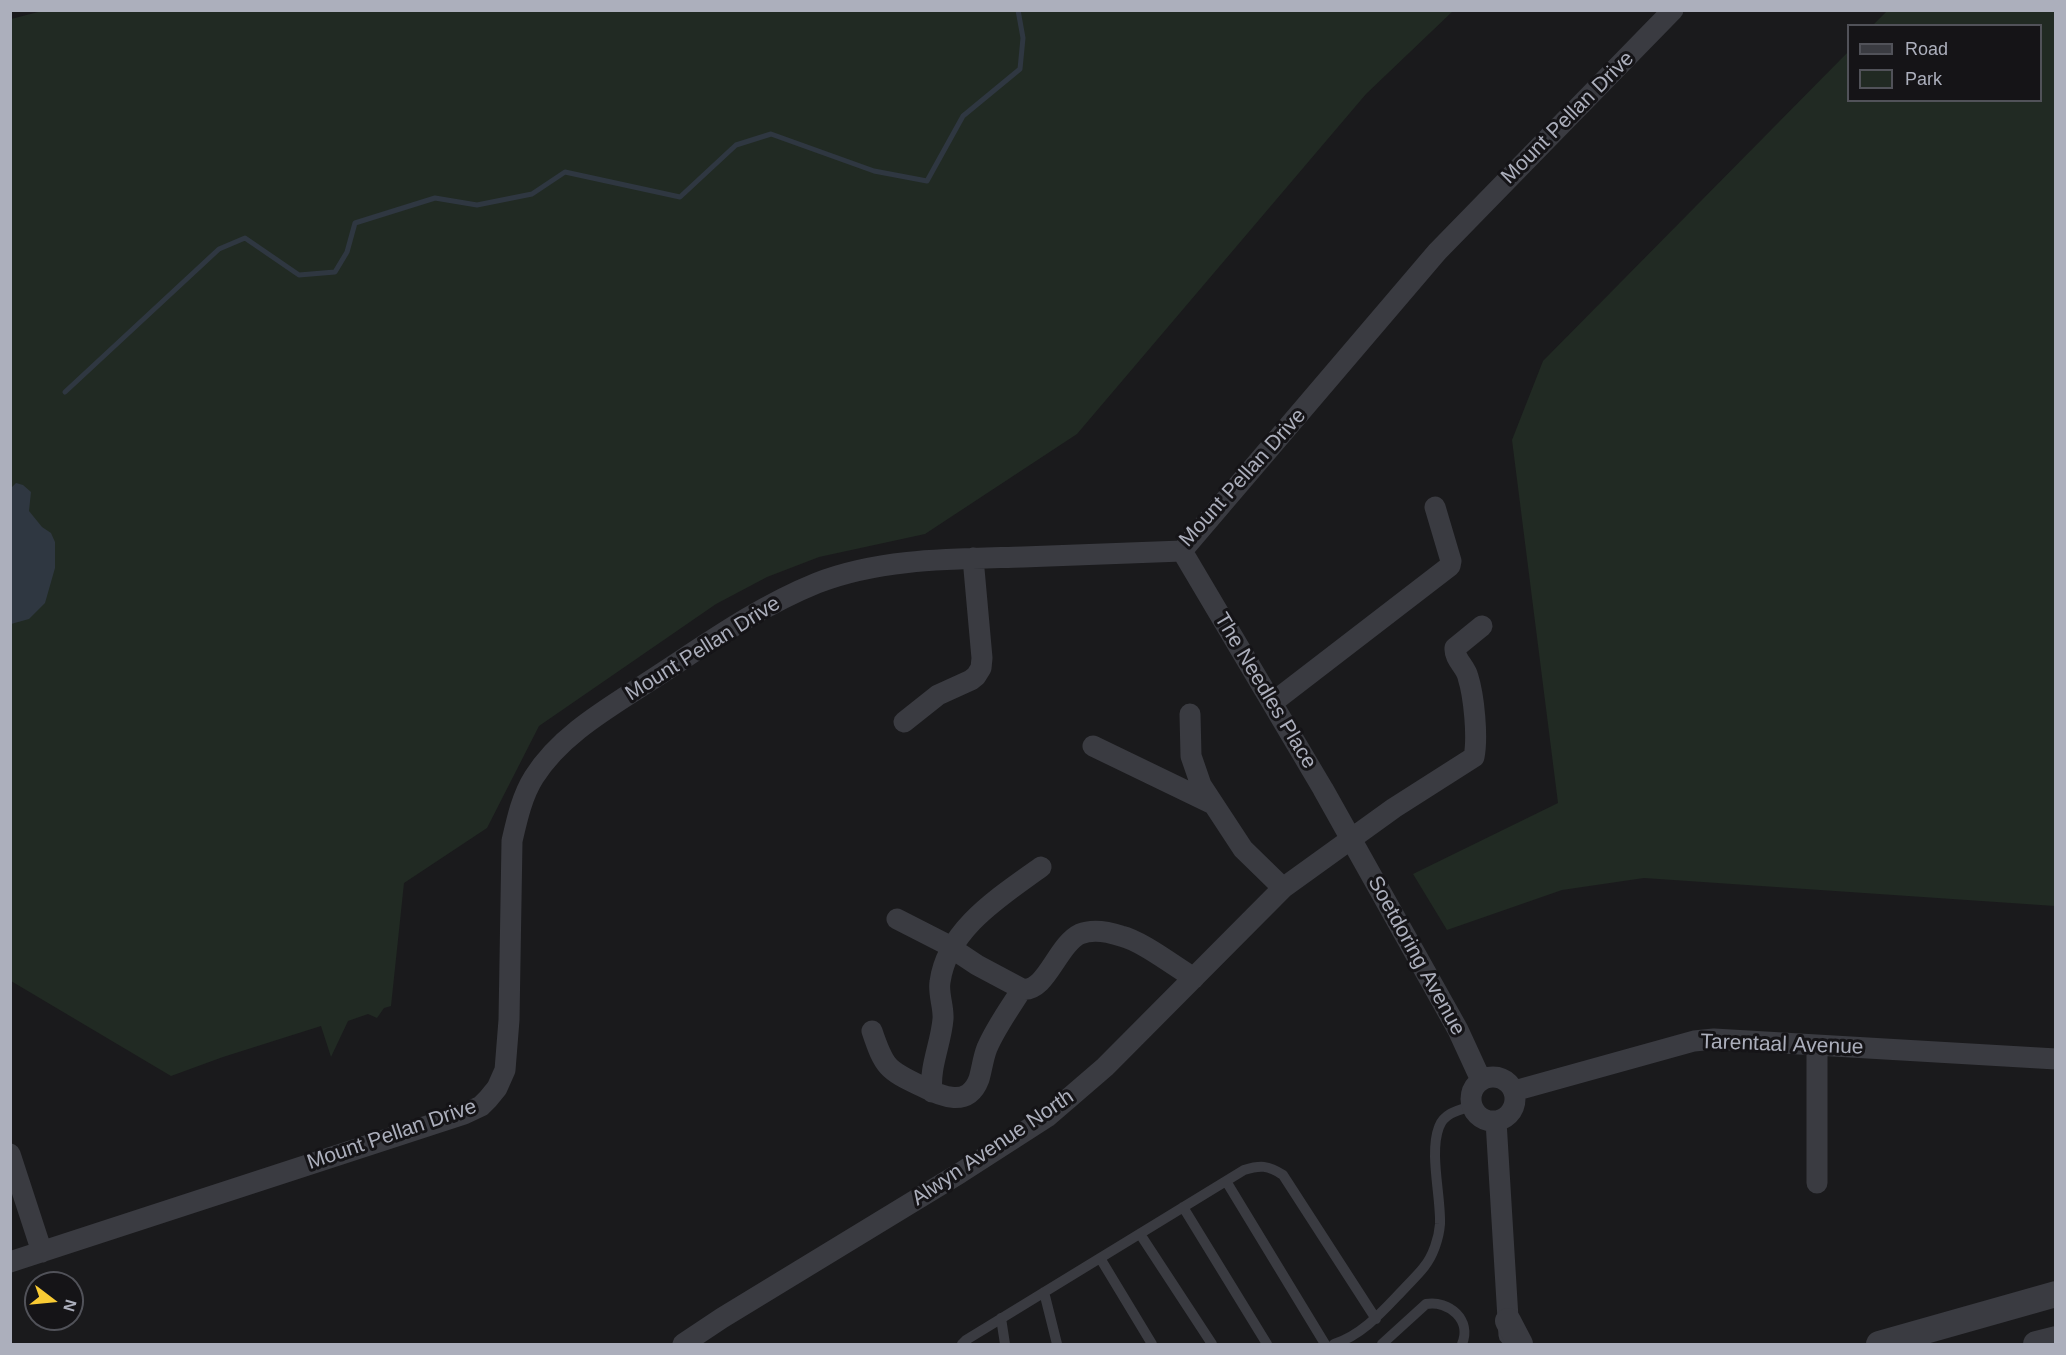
<!DOCTYPE html>
<style>
body{margin:0}
#map{position:relative;width:2066px;height:1355px;overflow:hidden;background:#1a1a1c;font-family:Arial,sans-serif}
canvas{display:block}
.frame{position:absolute;inset:0;border:12px solid #acafbc;pointer-events:none}
.legend{position:absolute;left:1847px;top:24px;width:195px;height:78px;box-sizing:border-box;background:#151417;border:2px solid #515259;margin:0;padding:8px 10px;list-style:none;font-size:18px;color:#acafbc}
.legend li{display:flex;align-items:center;gap:12px;height:30px}
.legend b{width:30px;border:2px solid #515259}
.north{position:absolute;left:24px;top:1271px;width:60px;height:60px;box-sizing:border-box;background:#151417;border:2px solid #515259;border-radius:50%;rotate:106deg;font-size:16px;font-weight:700;line-height:24px;text-align:center;color:#acafbc}
.north::after{content:'';display:block;margin:auto;width:21px;height:27px;background:#f9cb34;clip-path:polygon(50% 0,100% 100%,50% 72%,0 100%)}
</style>
<div id="map">
<canvas width="2066" height="1355"></canvas>
<div class="frame"></div>
<ul class="legend">
<li><b style="height:8px;background:#3a3b41"></b>Road</li>
<li><b style="height:16px;background:#212a23"></b>Park</li>
</ul>
<div class="north">N</div>
</div>
<script>
const g = document.querySelector('canvas').getContext('2d');
g.lineJoin = 'round';
function fillPath(path, color) { g.fillStyle = color; g.fill(path, 'evenodd'); }
function trace(path, color, width, dash) { g.strokeStyle = color; g.lineWidth = width; g.lineCap = dash ? 'butt' : 'round'; g.setLineDash(dash || []); g.stroke(path); }
function label(font, color, halo, rows, align = 'center') {
  g.font = font + ' Arial,sans-serif'; g.lineWidth = 6; g.setLineDash([]); g.textBaseline = 'middle'; g.strokeStyle = halo; g.fillStyle = color; for (const [text, x, y, turn = 0] of rows) {
    g.save(); g.translate(x, y); g.rotate((+turn || 0) * Math.PI / 180); g.textAlign = isNaN(turn) ? turn : align; if (halo) g.strokeText(text, 0, 0); g.fillText(text, 0, 0); g.restore();
  }
}
fillPath(new Path2D(`
 M 46,10 L 1453,11 L 1366,94 L 1077,434 L 925,534 L 819,557 L 767,577 L 716,604 L 539,726 L 487,828 L 404,883 L 391,1006 L 384,1008 L 377,1018 L 368,1014 L 348,1021 L 331,1057 L 321,1026 L 223,1057 L 171,1076 L 11,981 L 11,19 Z
 M 1887,11 L 2055,11 L 2055,906 L 1644,878 L 1562,890 L 1447,930 L 1413,874 L 1558,803 L 1512,440 L 1543,361 L 1848,52 L 1848,100 L 2040,100 L 2040,26 L 1873,25 Z`), '#212a23');
fillPath(new Path2D(`
 M 16,483 L 23,485 L 31,492 L 29,511 L 42,527 L 51,533 L 55,542 L 55,568 L 45,603 L 29,619 L 11,624 L 10,489 Z`), '#2f3741');
trace(new Path2D(`
 M 65,392 L 219,249 L 245,238 L 299,275 L 335,272 L 347,252 L 355,223 L 435,198 L 477,205 L 532,194 L 565,172 L 680,197 L 736,145 L 771,134 L 874,171 L 927,181 L 963,116 L 1020,69 L 1023,38 L 1018,10`), '#2f3741', 5);
trace(new Path2D(`
 M 1226,1181 L 1325,1344
 M 1183,1207 L 1267,1344
 M 1140,1234 L 1212,1344
 M 1100,1258 L 1152,1344
 M 1044,1292 L 1057,1344
 M 1001,1318 L 1005,1344
 M 962,1344 L 966,1340 L 1244,1170 C 1260,1165 1268,1165 1283,1175 L 1376,1319
 M 1334,1344 C 1362,1335 1382,1312 1402,1291 C 1409,1283 1418,1275 1424,1267 C 1433,1256 1439,1238 1440,1224 C 1441,1196 1429,1153 1439,1127 C 1444,1113 1459,1110 1472,1106
 M 1382,1344 L 1426,1304 C 1449,1300 1472,1320 1462,1344`), '#3a3b41', 10);
trace(new Path2D(`
 M 1182,551 L 1323,789 L 1458,1030 L 1481,1080
 M 1272,703 L 1450,566 L 1451,561 L 1435,507
 M 1190,714 L 1191,756 L 1201,785 L 1243,849 L 1283,888
 M 904,722 L 938,695 L 971,680 L 976,676 L 981,668 L 982,658 L 973,558
 M 1093,746 L 1213,804
 M 897,919 L 944,943 L 977,965 L 1022,989 C 1046,993 1057,945 1080,934 C 1092,929 1109,932 1121,936 C 1142,941 1174,966 1194,978
 M 872,1031 C 884,1067 887,1070 921,1086 C 942,1097 968,1108 979,1079 C 982,1069 983,1058 987,1048 C 996,1027 1010,1008 1022,989
 M 1817,1045 L 1817,1183
 M1471 1099a22 22 0 1 1 44 0a22 22 0 1 1-44 0Z
 M 1514,1091 L 1694,1041 L 1714,1039 L 2056,1059
 M 932,1092 C 929,1067 941,1044 943,1019 C 944,1007 938,994 940,982 C 947,929 1001,896 1041,867
 M 1496,1121 L 1509,1335
 M 10,1154 L 42,1252
 M 10,1262 L 464,1114 L 481,1106 L 488,1099 L 497,1088 L 505,1070 L 509,1020 L 512,841 C 517,819 522,796 534,777 C 560,736 605,710 645,684 C 701,648 755,608 817,583 C 881,558 955,559 1023,557 C 1076,555 1129,553 1182,551 L 1437,252 L 1673,10
 M 683,1344 L 722,1318 L 960,1173 L 1047,1117 L 1105,1067 L 1283,888 L 1394,808 L 1474,757 C 1478,737 1474,696 1468,677 C 1466,667 1454,659 1455,648 L 1482,626`), '#3a3b41', 21);
trace(new Path2D(`
 M 1508,1321 L 1520,1344
 M 1879,1344 L 2056,1294
 M 2036,1344 L 2056,1339`), '#3a3b41', 26);
label('21px', '#acafbc', '#151417', [
 ["Mount Pellan Drive",1568,118,-45],
 ["Mount Pellan Drive",1243,478,-48],
 ["Mount Pellan Drive",703,649,-32],
 ["The Needles Place",1265,691,59],
 ["Soetdoring Avenue",1416,956,61],
 ["Tarentaal Avenue",1782,1045,2],
 ["Mount Pellan Drive",392,1135,-19],
 ["Alwyn Avenue North",993,1148,-34]
]);
</script>
